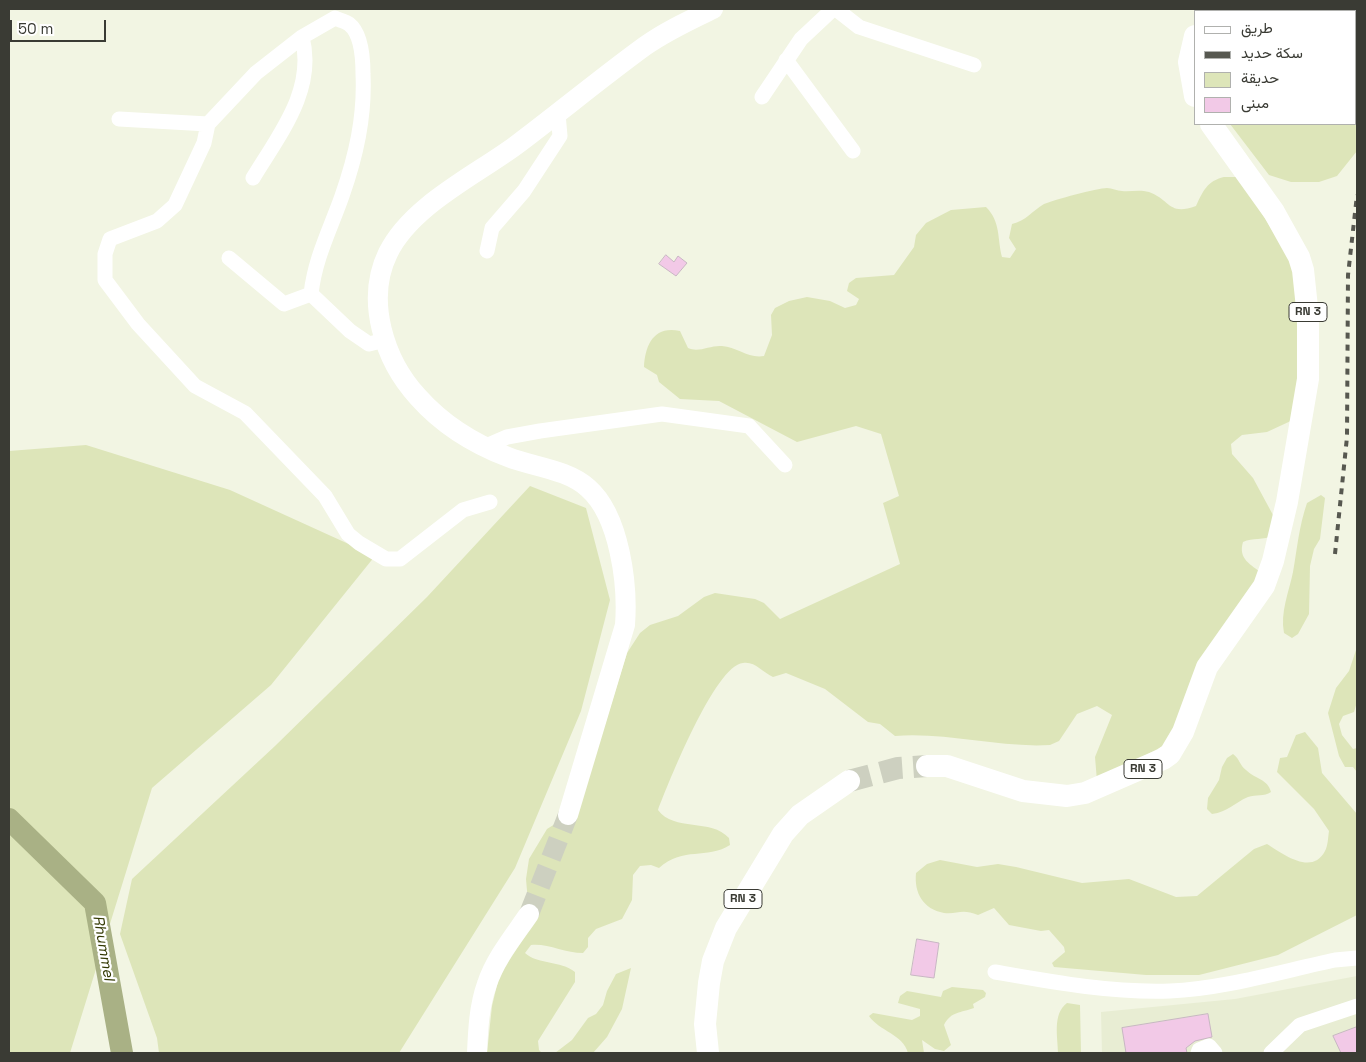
<!DOCTYPE html>
<meta charset="utf-8">
<style>
body{margin:0}
#map{position:relative;width:1366px;height:1062px;overflow:hidden;background:#f2f5e3;font-family:"Space Grotesk",Vazirmatn,sans-serif}
canvas{display:block}
.frame{position:absolute;inset:0;border:10px solid #3a3b34;pointer-events:none}
.legend{position:absolute;left:1194px;top:10px;width:162px;height:115px;box-sizing:border-box;background:#fff;border:1px solid #b0b1ae;margin:0;padding:6px 9px;list-style:none;font-size:15px;color:#3a3b34}
.legend li{display:flex;align-items:center;gap:10px;height:25px}
.legend b{width:25px;border:1px solid #b0b1ae}
.scale{position:absolute;left:10px;top:20px;width:96px;height:22px;box-sizing:border-box;border:2px solid #3a3b34;border-top:0;padding-left:6px;font-size:15px;line-height:18px;white-space:nowrap;color:#3a3b34;-webkit-text-stroke:4px #fff;paint-order:stroke}
</style>
<div id="map">
<canvas width="1366" height="1062"></canvas>
<div class="frame"></div>
<ul class="legend">
<li><b style="height:6px;background:#fff"></b>طريق</li>
<li><b style="height:6px;background:#575850"></b>سكة حديد</li>
<li><b style="height:14px;background:#dde5b9"></b>حديقة</li>
<li><b style="height:14px;background:#f2c9e7"></b>مبنى</li>
</ul>
<div class="scale">50 m</div>
</div>
<script>
const g = document.querySelector('canvas').getContext('2d');
g.lineJoin = 'round';
function fillPath(path, color) { g.fillStyle = color; g.fill(path, 'evenodd'); }
function trace(path, color, width, dash) { g.strokeStyle = color; g.lineWidth = width; g.lineCap = dash ? 'butt' : 'round'; g.setLineDash(dash || []); g.stroke(path); }
function label(font, color, halo, rows, align = 'center') {
  g.font = font + ' "Space Grotesk",sans-serif'; g.lineWidth = 4.5; g.setLineDash([]); g.textBaseline = 'middle'; g.strokeStyle = halo; g.fillStyle = color; for (const [text, x, y, turn = 0] of rows) {
    g.save(); g.translate(x, y); g.rotate((+turn || 0) * Math.PI / 180); g.textAlign = isNaN(turn) ? turn : align; if (halo) g.strokeText(text, 0, 0); g.fillText(text, 0, 0); g.restore();
  }
}
fillPath(new Path2D(`
 M 1357,976 L 1357,1053 L 1102,1053 L 1101,1012 L 1235,999 Z`), '#e8edd3');
fillPath(new Path2D(`
 M 1228,9 L 1357,9 L 1357,151 L 1337,176 L 1319,182 L 1291,182 L 1269,175 L 1230,124 L 1355,124 L 1355,11 L 1227,11 Z
 M 1224,177 L 1237,177 L 1258,207 L 1293,264 L 1302,322 L 1295,419 L 1267,432 L 1242,435 L 1231,444 L 1232,454 L 1253,478 L 1273,515 L 1274,535 C 1263,541 1253,537 1243,542 C 1238,559 1250,564 1263,574 L 1167,744 L 1097,781 L 1095,757 L 1112,715 L 1097,706 L 1077,714 L 1059,741 L 1050,745 C 998,748 947,732 895,736 L 880,724 L 868,722 L 825,689 L 786,673 L 773,677 C 762,672 755,661 743,663 C 715,665 668,784 658,810 C 674,832 711,818 729,838 L 730,845 C 706,860 684,846 659,868 L 651,865 L 640,866 L 633,875 L 632,900 L 622,919 L 596,929 L 588,938 L 588,947 L 583,953 C 565,953 547,943 531,945 L 525,953 C 538,965 560,960 575,972 L 575,982 L 538,1041 L 539,1050 L 542,1053 L 487,1053 L 492,1006 L 498,981 L 529,914 L 526,879 L 529,859 L 547,829 L 574,812 L 580,805 L 627,653 L 640,633 L 650,625 L 678,616 L 704,597 L 715,593 L 755,599 L 764,603 L 780,619 L 900,564 L 883,503 L 899,496 L 881,434 L 856,426 L 797,442 L 719,401 L 680,399 L 659,382 L 657,375 L 644,367 C 645,345 654,325 680,331 L 688,348 C 699,353 710,345 722,346 C 737,347 749,359 764,356 L 772,335 L 771,315 L 775,308 L 789,301 L 807,297 L 830,301 L 845,308 L 856,305 L 859,299 L 847,291 L 849,283 L 856,278 L 894,275 L 914,247 L 916,235 L 926,223 L 951,210 L 986,207 C 1001,222 997,238 1002,257 L 1010,258 L 1016,249 L 1009,238 L 1012,224 C 1026,221 1032,211 1044,204 C 1054,200 1097,188 1107,188 C 1112,188 1117,191 1122,191 C 1131,192 1139,189 1149,192 C 1171,200 1168,216 1196,206 C 1203,191 1207,181 1224,177 Z
 M 86,445 L 230,490 L 375,556 L 271,685 L 152,788 L 70,1053 L 9,1053 L 9,451 Z
 M 530,486 L 586,508 L 610,600 L 581,711 L 515,868 L 399,1053 L 159,1053 L 157,1038 L 120,934 L 132,879 L 275,746 L 427,597 Z
 M 1321,495 L 1325,498 L 1320,539 L 1314,549 L 1310,566 L 1309,614 L 1298,634 L 1292,638 L 1284,633 C 1280,612 1289,592 1293,572 C 1297,549 1299,526 1307,503 Z
 M 1357,647 L 1357,702 L 1354,712 L 1343,716 L 1339,724 L 1342,735 L 1353,749 L 1357,748 L 1357,772 L 1353,767 L 1345,767 L 1339,756 L 1328,713 L 1336,688 L 1349,671 Z
 M 1305,732 L 1318,748 L 1322,773 L 1357,814 L 1357,915 L 1278,955 L 1199,975 L 1146,975 L 1054,967 L 1052,963 L 1065,952 L 1064,947 L 1049,930 L 1041,931 L 1009,925 L 994,908 L 978,915 C 961,908 957,915 944,913 C 923,909 914,893 916,873 L 927,864 L 940,860 L 977,867 L 998,864 L 1016,867 L 1082,883 L 1129,879 L 1176,897 L 1197,896 L 1254,849 L 1267,844 C 1283,854 1312,876 1325,851 C 1328,846 1328,837 1329,831 L 1314,809 L 1277,772 L 1280,758 L 1287,757 L 1296,735 Z
 M 1233,754 C 1240,759 1240,766 1246,770 C 1255,779 1268,779 1271,792 C 1264,797 1256,794 1248,797 C 1234,803 1228,812 1212,814 L 1207,809 L 1208,798 L 1219,780 L 1222,767 L 1227,758 Z
 M 631,968 L 622,1009 L 607,1037 L 593,1053 L 555,1053 L 572,1040 L 588,1018 L 596,1014 L 603,1005 L 607,991 L 616,974 Z
 M 952,987 L 983,990 L 986,993 L 985,997 L 973,1004 L 974,1008 C 961,1013 951,1011 944,1025 L 951,1045 L 944,1051 L 935,1049 L 922,1040 L 924,1053 L 908,1053 C 903,1034 879,1031 869,1016 L 873,1013 L 912,1020 L 920,1016 L 920,1009 L 898,1003 L 900,996 L 907,991 L 941,997 L 943,991 Z
 M 1067,1003 L 1080,1005 L 1081,1053 L 1058,1053 C 1058,1038 1052,1014 1067,1003 Z`), '#dde5b9');
trace(new Path2D(`
 M 9,819 L 95,903 L 122,1053`), '#a9b185', 22);
const building = new Path2D(`
 M 666,255 L 674,262 L 678,256 L 687,263 L 676,276 L 659,264 Z
 M 917,939 L 939,943 L 934,978 L 911,975 Z
 M 1208,1014 L 1212,1037 L 1195,1041 L 1186,1048 L 1187,1053 L 1126,1053 L 1122,1028 Z
 M 1357,1027 L 1357,1053 L 1341,1053 L 1333,1036 Z`);
fillPath(building, '#f2c9e7');
trace(building, '#c8b7c3', 1);
trace(new Path2D(`
 M 529,914 L 568,815`), '#cdd0c0', 20, [20, 10]);
trace(new Path2D(`
 M 849,781 L 898,768 L 927,766`), '#cdd0c0', 22, [22, 11]);
trace(new Path2D(`
 M 836,9 L 859,27 L 974,65
 M 786,60 L 853,151
 M 762,97 L 801,39 L 833,9
 M 119,119 L 208,124
 M 253,178 C 279,135 316,90 302,37
 M 487,251 L 492,228 L 524,191 L 560,136 L 558,114
 M 229,258 L 284,304 L 311,294 L 350,331 L 369,344 L 385,340
 M 311,294 C 315,258 330,230 342,196 C 356,156 365,117 363,74 C 363,59 362,34 349,24 C 345,21 339,20 335,18 L 302,37 L 256,73 L 208,124 L 204,143 L 175,205 L 157,221 L 110,239 L 105,254 L 105,280 L 138,324 L 195,386 L 245,413 L 325,496 L 348,534 L 359,543 L 386,559 L 400,559 L 463,510 L 490,502
 M 484,447 L 507,437 L 540,431 L 662,414 L 749,426 L 785,465
 M 995,972 C 1052,982 1111,993 1170,991 C 1223,989 1283,971 1335,960 L 1357,958
 M 1198,1053 L 1199,1050 L 1209,1046 L 1215,1053
 M 1271,1053 L 1300,1025 L 1357,1006`), '#fff', 15);
trace(new Path2D(`
 M 568,815 L 625,625 C 628,585 620,516 588,488 C 567,469 533,467 508,457 C 474,444 442,424 418,397 C 384,360 365,300 388,253 C 411,206 474,176 515,146 C 559,113 601,78 645,46 C 666,31 690,20 713,9
 M 477,1053 C 478,1030 479,1006 487,984 C 495,959 514,936 529,914`), '#fff', 20);
trace(new Path2D(`
 M 1205,11 L 1206,9
 M 1195,36 L 1189,62 L 1195,96
 M 927,766 L 947,766 L 1023,791 L 1067,796 L 1085,793 L 1163,759 L 1170,754 L 1183,732 L 1207,667 L 1264,586 L 1273,561 L 1287,502 L 1308,379 L 1308,317 L 1303,270 L 1299,257 L 1274,212 L 1211,124
 M 708,1053 L 705,1024 L 709,983 L 713,961 L 726,928 L 783,834 L 800,815 L 849,781`), '#fff', 22);
trace(new Path2D(`
 M 1335,554 L 1347,437 L 1348,275 L 1357,195`), '#575850', 4, [6, 6]);
for (const [x, y, w] of [
 [1308,312,38],
 [1143,769,38],
 [743,899,38]
]) { const box = new Path2D(); box.roundRect(x - w / 2, y - 9.5, w, 19, 4); g.fillStyle = '#fff'; g.fill(box); trace(box, '#3a3b34', 1); }
label('bold 12px', '#3a3b34', null, [
 ["RN 3",1308,312],
 ["RN 3",1143,769],
 ["RN 3",743,899]
]);
label('italic 15px', '#323801', '#fff', [
 ["Rhummel",103,948,80]
]);
</script>
